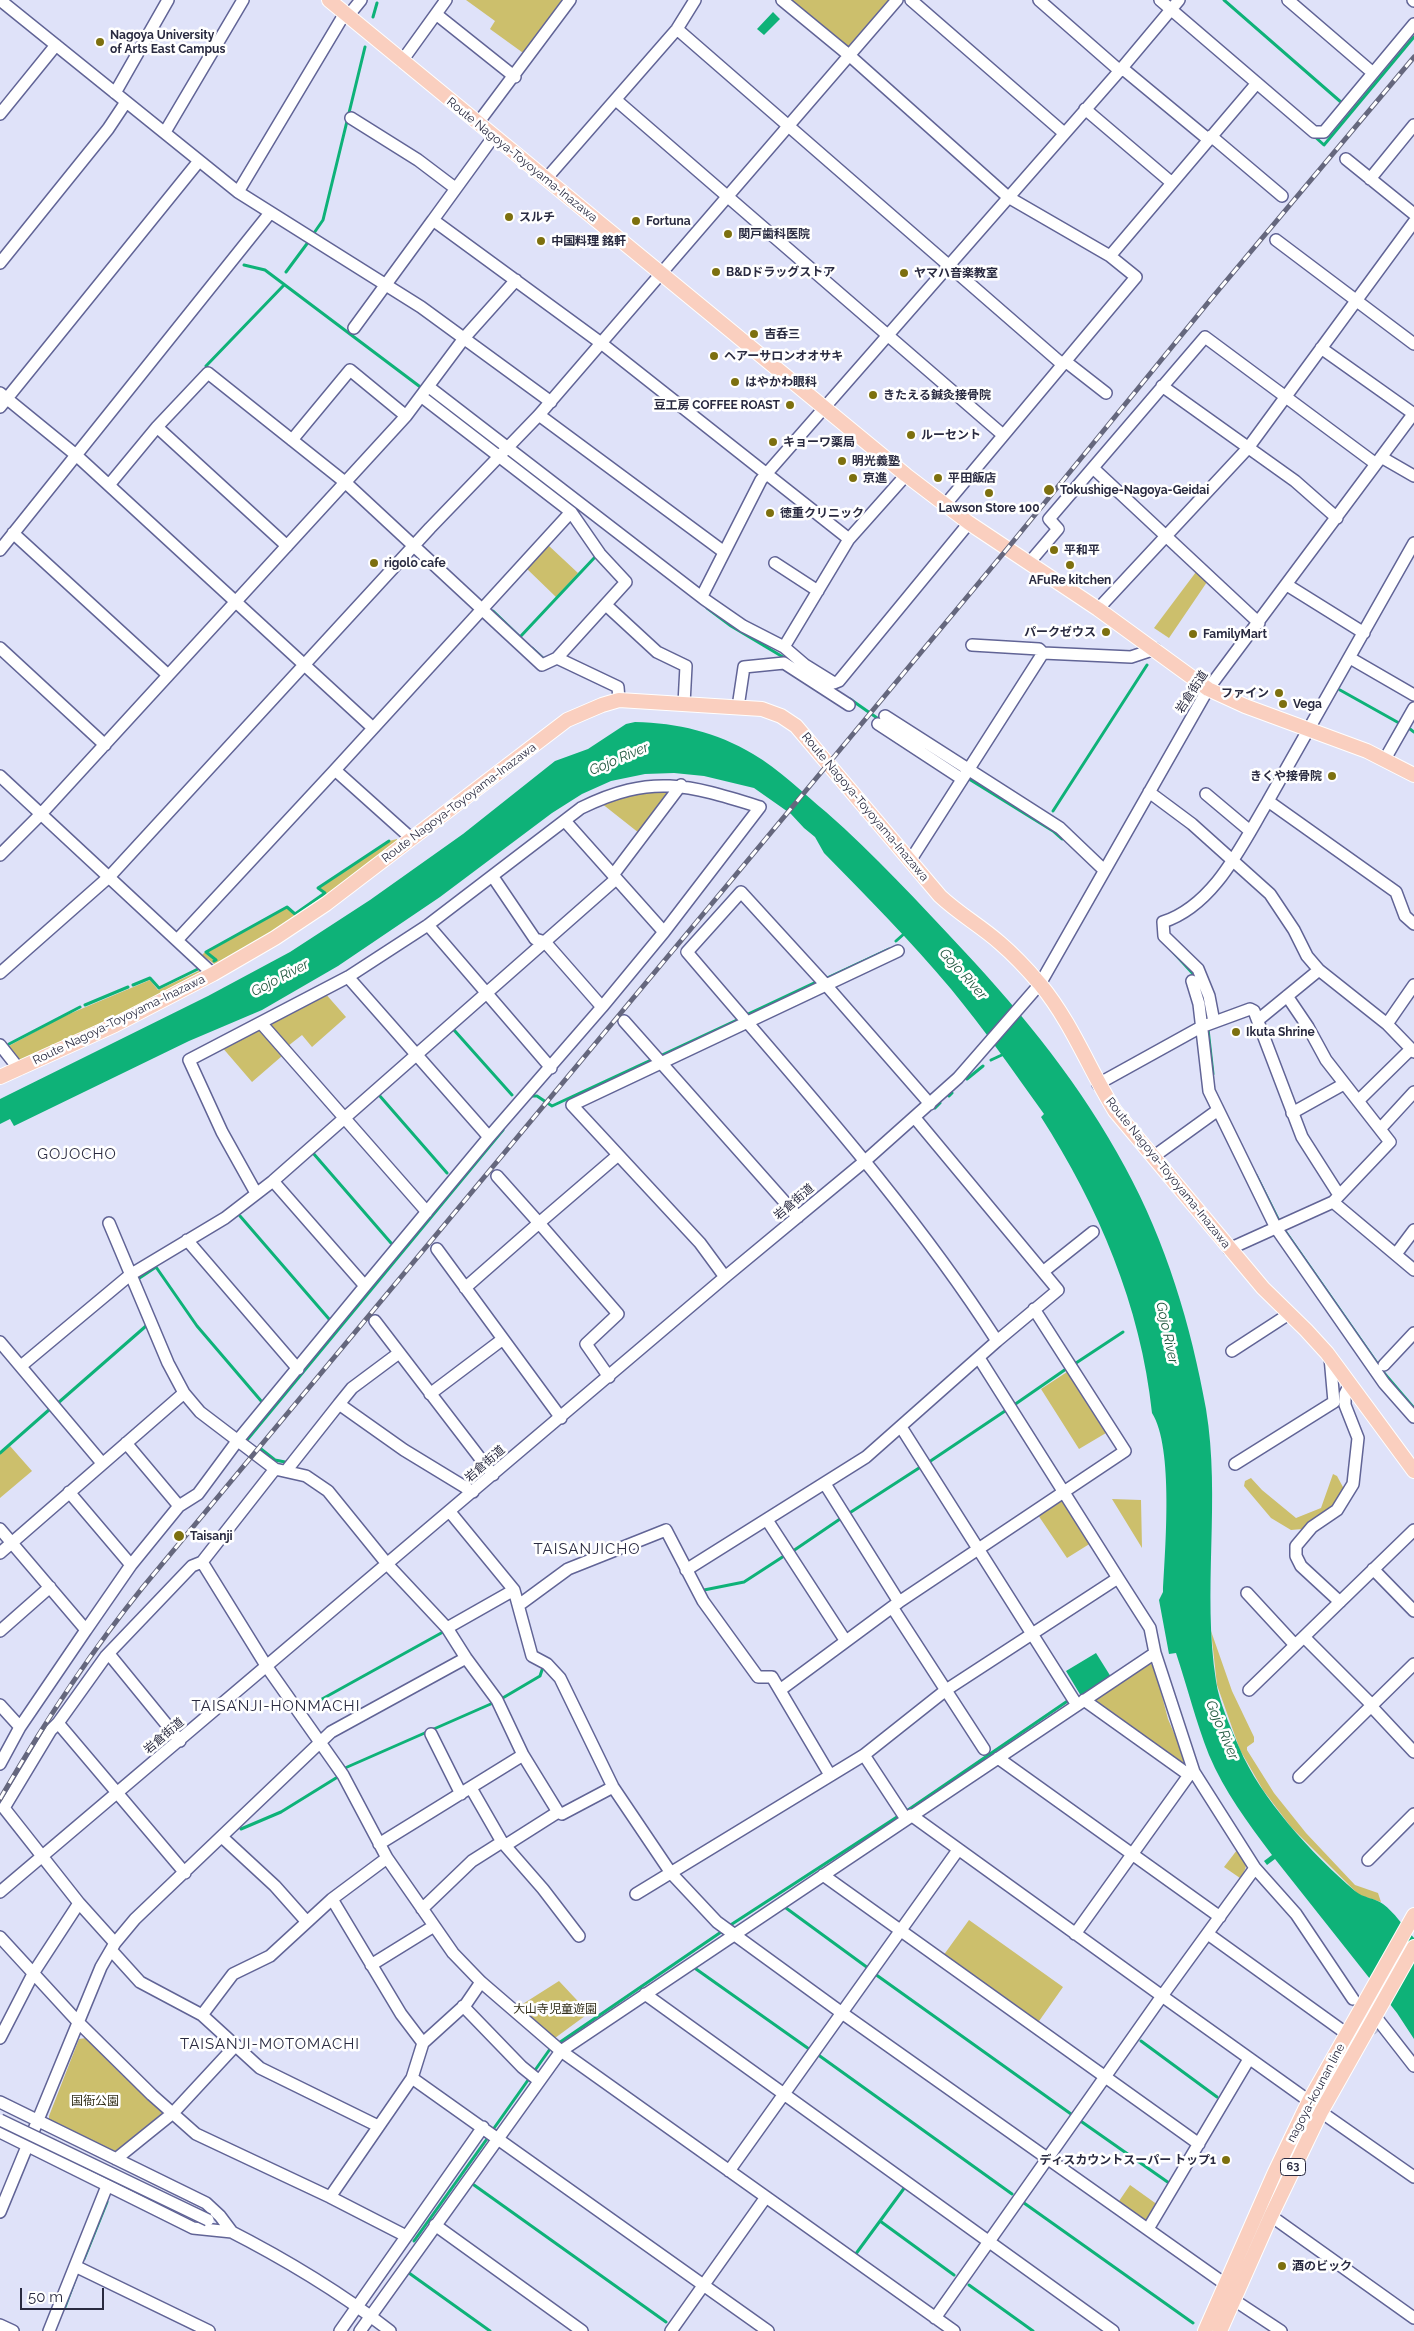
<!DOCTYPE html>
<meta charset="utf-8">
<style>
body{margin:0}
#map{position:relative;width:1414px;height:2331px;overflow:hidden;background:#dfe2f9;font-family:Raleway,sans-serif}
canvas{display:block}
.scale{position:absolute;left:20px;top:2288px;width:84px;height:22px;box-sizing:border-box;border:2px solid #292a40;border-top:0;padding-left:6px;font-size:15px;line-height:18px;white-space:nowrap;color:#292a40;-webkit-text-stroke:4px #fff;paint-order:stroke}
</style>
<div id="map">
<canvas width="1414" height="2331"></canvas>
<div class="scale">50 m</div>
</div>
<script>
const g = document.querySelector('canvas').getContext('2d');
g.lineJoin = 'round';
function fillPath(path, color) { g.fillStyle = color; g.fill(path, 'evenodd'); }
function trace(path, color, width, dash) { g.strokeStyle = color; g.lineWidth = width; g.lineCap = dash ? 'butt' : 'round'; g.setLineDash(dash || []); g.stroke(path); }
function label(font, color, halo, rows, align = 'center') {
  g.font = font + ' Raleway,"Noto Sans JP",sans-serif'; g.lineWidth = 5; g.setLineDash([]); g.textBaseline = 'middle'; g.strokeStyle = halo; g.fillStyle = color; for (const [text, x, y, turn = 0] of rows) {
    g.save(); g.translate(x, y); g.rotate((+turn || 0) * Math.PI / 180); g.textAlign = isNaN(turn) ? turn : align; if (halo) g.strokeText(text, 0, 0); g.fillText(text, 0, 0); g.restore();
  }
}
fillPath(new Path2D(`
 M 466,0 L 566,0 L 526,55 L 490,29 L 495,21 Z
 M 789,0 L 892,0 L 852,47 L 848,48 Z
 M 548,545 L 578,573 L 556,597 L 526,568 Z
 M 1196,572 L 1207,582 L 1169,638 L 1154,628 Z
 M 673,789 L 639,833 L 601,803 L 615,797 Z
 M 397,839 L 397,844 L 323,901 L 217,966 L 202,955 L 205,952 L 215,961 L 217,960 L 208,952 L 287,908 L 295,915 L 326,894 L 320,888 L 389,841 Z
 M 203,969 L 202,974 L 22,1061 L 19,1060 L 7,1047 L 62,1017 L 150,980 L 158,990 Z
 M 324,992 L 346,1017 L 312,1047 L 302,1035 L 288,1046 L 268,1023 Z
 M 257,1028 L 282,1056 L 252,1082 L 221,1046 Z
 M 1067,1372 L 1106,1433 L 1079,1449 L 1041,1389 Z
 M 10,1446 L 32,1471 L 0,1498 L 0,1454 Z
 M 1333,1474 L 1337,1476 L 1344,1489 L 1335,1504 L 1302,1529 L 1291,1530 L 1271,1518 L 1244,1486 L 1245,1481 L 1251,1478 L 1262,1490 L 1296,1518 L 1321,1508 Z
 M 1112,1499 L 1141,1500 L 1142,1548 Z
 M 1058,1501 L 1065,1502 L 1091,1543 L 1067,1558 L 1038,1515 Z
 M 1211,1631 L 1232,1691 L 1254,1737 L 1254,1742 L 1247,1747 L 1247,1750 L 1274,1793 L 1306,1833 L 1355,1885 L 1378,1893 L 1381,1902 L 1359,1895 L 1291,1827 L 1263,1790 L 1240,1750 L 1217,1685 Z
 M 1149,1663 L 1154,1666 L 1168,1719 L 1185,1759 L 1182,1764 L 1097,1703 L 1097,1697 Z
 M 1237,1850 C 1246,1863 1250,1864 1240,1878 L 1224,1867 Z
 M 969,1920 L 1063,1987 L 1037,2024 L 943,1956 Z
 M 559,1981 L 589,2013 L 555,2038 L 518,2007 Z
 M 86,2038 L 121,2074 L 165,2113 L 115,2152 L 49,2121 L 49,2116 L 79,2039 Z
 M 1130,2185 L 1158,2205 L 1146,2222 L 1117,2204 Z`), '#ccbf6c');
fillPath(new Path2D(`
 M 773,12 L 780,19 L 764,35 L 757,29 Z
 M 635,722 C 678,723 716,732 753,754 C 779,769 803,793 826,812 C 875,855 918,902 963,950 C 1024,1015 1083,1088 1125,1167 C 1166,1242 1191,1325 1206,1409 C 1221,1499 1202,1591 1216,1681 C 1219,1702 1230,1726 1239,1747 C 1260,1798 1313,1855 1355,1891 C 1363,1898 1375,1898 1383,1904 C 1394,1912 1404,1927 1414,1938 L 1414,2039 L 1397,2013 L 1275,1859 L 1267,1865 L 1264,1861 L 1272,1855 C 1248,1823 1224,1791 1209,1755 C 1196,1722 1187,1686 1176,1653 L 1169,1654 L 1159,1600 L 1163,1592 C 1165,1549 1174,1448 1152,1413 C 1141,1306 1098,1206 1041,1117 L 1044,1114 C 1014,1072 984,1029 951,989 C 911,941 867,897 824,853 L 815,837 L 804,828 L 791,814 L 754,788 L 704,776 L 674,773 L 645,774 L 611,781 L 582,794 L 552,813 L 440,897 L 338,966 L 262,1010 L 189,1041 L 14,1126 L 10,1119 L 0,1124 L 0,1099 L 208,996 L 290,952 L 370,900 L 463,834 L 555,761 L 588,749 L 626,724 Z
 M 1096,1653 L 1111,1677 L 1081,1696 L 1066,1671 Z`), '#0eb278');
trace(new Path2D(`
 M 1224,0 L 1342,103
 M 373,17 L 377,3
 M 1313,135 L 1324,145 L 1414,37
 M 314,233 L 323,220 L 365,47
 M 244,265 L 265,270 L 423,389
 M 286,272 L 309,241
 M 206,366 L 284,285
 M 427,393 L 488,440
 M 707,608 L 731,626 L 788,660
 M 493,611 L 520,637 L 596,556
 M 532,648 L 544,659
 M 1340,690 L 1399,723
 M 850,699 L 880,720
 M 1410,729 L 1414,732
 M 969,779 L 1053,831 L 1062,839
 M 1053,811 L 1147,665
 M 896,941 L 905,933
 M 1174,953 L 1195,976
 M 214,961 L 216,960 L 206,952 L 287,907 L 295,914 L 325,893 L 318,888 L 389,841
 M 827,978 L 889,949
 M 133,985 L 150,978 L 159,988 L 200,968 L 200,966
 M 85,1005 L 128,987
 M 1205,1006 L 1208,1021
 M 746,1015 L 814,983
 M 1208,1029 L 1213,1074
 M 454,1030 L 512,1095
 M 9,1044 L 80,1007
 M 662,1055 L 737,1020
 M 991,1060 L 1004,1054
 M 967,1079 L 983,1066
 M 379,1095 L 447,1173
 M 531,1096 L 537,1096 L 552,1106 L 651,1060
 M 949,1096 L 952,1093
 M 935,1108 L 940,1103
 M 313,1153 L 391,1243
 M 1256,1175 L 1280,1223
 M 240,1216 L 329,1319
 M 1283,1228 L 1384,1373 L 1414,1408
 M 138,1279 L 156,1267 L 197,1326 L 262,1402
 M 1076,1363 L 1123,1332
 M 58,1403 L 146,1326
 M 1014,1405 L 1066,1369
 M 247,1440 L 503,1130
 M 261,1449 L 275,1460 L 285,1462
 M 0,1453 L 50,1409
 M 929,1462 L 1005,1411
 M 851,1512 L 919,1468
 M 793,1551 L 840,1519
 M 704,1590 L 744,1582 L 784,1556
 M 501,1699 L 540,1676 L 542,1670
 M 304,1709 L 443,1632
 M 345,1768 L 493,1703
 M 905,1812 L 1069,1700
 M 241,1829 L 281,1812 L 336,1778
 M 786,1908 L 868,1968
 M 729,1926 L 900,1815
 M 696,1969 L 809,2049
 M 875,1974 L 1071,2114
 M 1141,2041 L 1217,2097
 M 817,2054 L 1012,2194
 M 1082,2122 L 1169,2183
 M 492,2131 L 550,2049 L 724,1930
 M 474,2185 L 666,2322
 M 1024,2203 L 1193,2323
 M 880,2221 L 954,2275
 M 414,2241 L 489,2136
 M 855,2255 L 905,2187
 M 84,2259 L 107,2202
 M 409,2273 L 490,2331
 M 969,2285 L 1033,2331
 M 65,2307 L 76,2277`), '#0eb278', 3);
trace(new Path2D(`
 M 1356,2002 L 1379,2031`), '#bbbdd4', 11, [11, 5.5]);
const minor = new Path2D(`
 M 0,0 L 238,192 L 421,307 L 551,402
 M 782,0 L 850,56 L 1008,197 L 1110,256 L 1136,277 L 945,505
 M 911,0 L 1064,133
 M 1039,0 L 1120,71
 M 1160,0 L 1314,132 L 1324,132 L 1414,24
 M 1288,0 L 1373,73
 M 1413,0 L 1414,1
 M 436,14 L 515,77
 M 348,16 L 361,0
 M 677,29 L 1062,364
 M 402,61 L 446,0
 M 1122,68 L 1209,140
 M 115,93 L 168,0
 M 616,100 L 1003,435
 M 1085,109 L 1172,183
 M 0,114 L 56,45
 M 351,118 L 418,160 L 455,188
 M 478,123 L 570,0
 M 165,132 L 243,0
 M 494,136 L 433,220 L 601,343 L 849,539 L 906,475
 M 1211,136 L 1282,196
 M 1346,159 L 1414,214
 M 546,179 L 677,29 L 695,0
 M 1370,179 L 1414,125
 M 238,192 L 345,13
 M 1276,240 L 1414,344
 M 1110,256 L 1257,83
 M 0,263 L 108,129 L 126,102
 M 354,328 L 433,220
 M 1321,348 L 1414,414
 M 1065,361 L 1106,393
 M 1162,386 L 1295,481 L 1337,518
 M 429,387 L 704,599 L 743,626 L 784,647 L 805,665 L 834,683 L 839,681 L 969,523
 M 0,393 L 76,455 L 373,728
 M 422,397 L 571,512 L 600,554 L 626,582 L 557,658
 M 0,407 L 199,161
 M 539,415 L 724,552
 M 157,427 L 287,546
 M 292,440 L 350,370 L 406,416
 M 1381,457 L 1414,476
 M 1093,468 L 1259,623
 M 109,485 L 157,427 L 208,373 L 346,483 L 542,665 L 557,658 L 618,687 L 619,700
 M 13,533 L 168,675
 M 1414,543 L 1268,801 L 1396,892 L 1405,916 L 1414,924
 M 0,550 L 270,213
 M 775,563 L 818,591
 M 1029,563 L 1058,529 L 1049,519 L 1205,337 L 1376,464
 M 1287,585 L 1364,633
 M 702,596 L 761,480 L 1122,68 L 1179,0
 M 606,605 L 657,652 L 686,666 L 684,704
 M 1098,609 L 1248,448 L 1414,222
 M 972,645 L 1039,649 L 1043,653
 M 784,647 L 849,539
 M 0,648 L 105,745
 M 1350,658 L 1414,695
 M 738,707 L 744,667 L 784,663 L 849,705
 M 885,716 L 1060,828 L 1104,870
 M 878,724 L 962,779
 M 1385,759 L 1414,708
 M 0,776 L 213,974
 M 1149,792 L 1192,824 L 1270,894 L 1294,930 L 1307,956 L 1319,970 L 1387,1024 L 1414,1052
 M 1206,794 L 1250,831
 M 565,821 L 664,932
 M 412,839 L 335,770 L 571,512
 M 0,855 L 41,814 L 406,416 L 465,337 L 516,280
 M 910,861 L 1043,653 L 1131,657 L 1155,649
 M 613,875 L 681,785
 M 493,877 L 535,939 L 545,942 L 602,1007
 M 428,925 L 551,1068
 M 178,939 L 335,770
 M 0,973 L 110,876 L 430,528 L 539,415 L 897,0
 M 348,977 L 489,1137
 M 1192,981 L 1199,1004 L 1209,1091 L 1276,1228 L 1384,1383 L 1414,1417
 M 1258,1020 L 1319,970
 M 624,1021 L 798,1217
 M 1214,1022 L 1209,996 L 1198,969 L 1164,936 L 1163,922 C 1215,905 1242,844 1268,801
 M 261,1023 L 427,1212
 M 1387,1024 L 1414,985
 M 0,1045 L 19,1069
 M 1098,1084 L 1201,1027 L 1250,1009 L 1254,1011 L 1302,1137 L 1339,1195
 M 1358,1101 L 1411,1049
 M 930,1104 L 826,985 L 741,892 L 687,952 C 794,1078 907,1201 997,1341
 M 1292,1113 L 1344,1084
 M 1380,1129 L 1414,1092
 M 1153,1157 L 1218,1110
 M 273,1181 L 365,1286
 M 1333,1202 L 1414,1270
 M 109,1223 L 168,1363 L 184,1393 L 200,1412 L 275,1469 L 306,1476 L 328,1491 L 388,1565 L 447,1628 L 466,1658 L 497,1700 L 523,1755 L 379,1844
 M 187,1240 L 298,1369
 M 437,1249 L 561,1418
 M 1229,1249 L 1333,1202 L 1390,1142 L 1326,1060 L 1308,1027 L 1287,996
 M 1396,1254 L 1414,1230
 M 1044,1271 L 1093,1232
 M 725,1277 L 700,1243 L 572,1105 L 898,951
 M 465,1288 L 539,1223 L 497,1176
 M 375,1321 L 493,1475
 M 0,1342 L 102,1463
 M 1232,1351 L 1289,1314
 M 1384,1365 L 1414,1333
 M 21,1366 L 130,1275 L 225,1218 L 273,1181 L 616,879
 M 609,1377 L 586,1344 L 618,1314 L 539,1223 L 617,1156
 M 430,1394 L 503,1339
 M 339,1404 L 352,1388 L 399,1353
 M 901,1427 L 1077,1705
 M 126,1443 L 179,1506
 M 1235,1464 L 1334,1402 L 1330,1357
 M 286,1471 L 339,1404 L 404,1450 L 473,1492
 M 825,1484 L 899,1602
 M 69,1492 L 131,1565
 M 450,1512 L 514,1590 L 532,1656 L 547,1664 L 560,1678 L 613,1787 L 671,1873 L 717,1922 L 842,2013 L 1225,2284
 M 767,1520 L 845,1640
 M 0,1529 L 86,1630 L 20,1727 L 0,1764
 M 0,1553 L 184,1393
 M 202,1562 L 267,1667 L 343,1775 L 387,1858 L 453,1953 L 481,1982 L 561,2051 L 766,2197
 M 1373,1569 L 1414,1611
 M 686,1570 L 866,1457 L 997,1341 L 1058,1290 L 915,1118
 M 1247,1593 L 1295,1645
 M 1340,1602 L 1301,1566 L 1296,1556 L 1296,1546 L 1312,1527 L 1337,1510 L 1353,1484 L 1358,1438 L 1345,1405 L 1345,1394 L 1350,1384
 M 519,1605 L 568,1569 L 666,1530 L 703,1601 L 758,1677 L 772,1677 L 830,1775
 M 892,1607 L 984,1749
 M 447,1628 L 514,1590
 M 86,1630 L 131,1565 L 179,1506 L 198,1494 L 238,1440 L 365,1286 L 489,1137 L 602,1007 L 664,932 L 760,807 C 689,785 652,773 581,808 L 428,925 L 348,977 L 189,1060 L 222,1132 L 256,1193
 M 0,1631 L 50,1587
 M 1304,1637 L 1372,1705
 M 109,1654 L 180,1741
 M 780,1690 L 899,1602 L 1125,1451 L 1034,1309
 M 1249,1690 L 1414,1530
 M 1084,1700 L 1189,1775
 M 0,1705 L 20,1727
 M 1371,1706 L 1414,1752
 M 58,1723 L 185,1873
 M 431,1734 L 461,1794
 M 523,1755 L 558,1812
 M 864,1755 L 906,1819
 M 998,1758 L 1220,1917
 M 1299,1777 L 1414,1664
 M 471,1788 L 502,1842 L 543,1889 L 579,1936
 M 911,1815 L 1162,1996 L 1255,1868 L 1194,1772
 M 222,1837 L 275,1886 L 307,1922
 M 506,1845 L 558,1812 L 562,1814 L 613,1787
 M 1368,1860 L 1414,1814
 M 1255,1868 L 1296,1914 L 1353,1999
 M 823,1875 L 1199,2144
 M 0,1892 L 725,1277 L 865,1161 L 958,1078 L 1040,984 L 1208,689 L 1414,413
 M 636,1894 L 864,1755 L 946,1690 L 1118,1578 L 979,1358
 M 332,1899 L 401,2014 L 423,2043
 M 79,1903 L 115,1943
 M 422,1909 L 472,1861 L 502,1842
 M 1075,1934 L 1189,1775 L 1194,1772 L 1155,1653 L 1150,1628 L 1118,1578
 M 1208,1934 L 1347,2034
 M 0,1937 L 79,2023 L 152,2095 L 196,2134 L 330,2197 L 406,2236
 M 111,1950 L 140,1982 L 202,2015 L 233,1974 L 270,1956 L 332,1899 L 387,1858
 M 371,1965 L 434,1926
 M 645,1994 L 1113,2331
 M 463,2006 L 522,2067 L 538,2080
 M 202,2015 L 260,2068 L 378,2126
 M 1375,2016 L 1414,2066
 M 0,2038 L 34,1972 L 79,1903 L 4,1808 L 51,1730 L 58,1723 L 106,1656 L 192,1566 L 202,1562 L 275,1469
 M 412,2078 L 423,2043 L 466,2004 L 481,1982
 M 0,2102 L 206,2203 L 220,2216 L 232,2232
 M 1321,2112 L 1414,2177
 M 0,2132 L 193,2228 L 232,2232
 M 116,2159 L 173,2113 L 236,2045
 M 729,2171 L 958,1850
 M 330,2197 L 412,2078 L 768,2331
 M 0,2212 L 101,1967 L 115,1943 L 135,1919 L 331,1732 L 466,1658
 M 1271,2216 L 1414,2318
 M 435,2225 L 582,2331
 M 226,2229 C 283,2258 340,2292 390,2331
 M 1148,2229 L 1249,2059
 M 75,2266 L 209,2331
 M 1234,2300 L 1281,2331
 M 935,2318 L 1162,1996 L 1309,2101
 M 0,2325 L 13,2331
 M 49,2331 L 107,2186
 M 340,2331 L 483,2127
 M 360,2331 L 561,2051 L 1155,1653
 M 671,2331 L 766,2197 L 954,2331`);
const major = new Path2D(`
 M 329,0 L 906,475 L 969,523 L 1098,609 L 1208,689 L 1245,706 L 1367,751 L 1414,775
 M 0,1077 L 115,1025 L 213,974 L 275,938 L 326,904 L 567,720 L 602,705 L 619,700 L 762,709 L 781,716 L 796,726 L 940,896 C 959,914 981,926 1000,943 C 1014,955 1028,970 1040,984 C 1072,1023 1089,1069 1115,1111 L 1263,1288 L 1306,1330 L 1327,1353 L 1414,1471
 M 1205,2331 L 1274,2174 L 1309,2101 L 1414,1915
 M 1220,2331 L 1271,2216 L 1321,2112 L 1414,1947`);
trace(minor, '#616496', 14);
trace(major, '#fff', 16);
trace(minor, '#fff', 11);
trace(major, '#facfbf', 14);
const rail = new Path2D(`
 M 0,1799 C 44,1723 88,1655 143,1587 L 1007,549 L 1211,299 L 1414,57`);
trace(rail, '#65677d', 5);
trace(rail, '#fff', 3, [9]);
const minorBridge = new Path2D(`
 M 0,2120 L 208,2220`);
trace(minorBridge, '#616496', 14, []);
trace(minorBridge, '#fff', 11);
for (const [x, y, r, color] of [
 [100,42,5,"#7d700f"],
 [509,217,5,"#7d700f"],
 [636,221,5,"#7d700f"],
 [728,234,5,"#7d700f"],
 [541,241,5,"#7d700f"],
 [716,272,5,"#7d700f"],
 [904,273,5,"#7d700f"],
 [754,334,5,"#7d700f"],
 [714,356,5,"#7d700f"],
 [735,382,5,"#7d700f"],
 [873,395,5,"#7d700f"],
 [790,405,5,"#7d700f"],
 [911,435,5,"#7d700f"],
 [773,442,5,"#7d700f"],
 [842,461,5,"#7d700f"],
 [853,478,5,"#7d700f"],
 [938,478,5,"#7d700f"],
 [1049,490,6,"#7d700f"],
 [989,493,5,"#7d700f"],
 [770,513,5,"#7d700f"],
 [1054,550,5,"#7d700f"],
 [374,563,5,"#7d700f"],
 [1070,565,5,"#7d700f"],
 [1106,632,5,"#7d700f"],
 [1193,634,5,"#7d700f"],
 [1279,693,5,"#7d700f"],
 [1283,704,5,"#7d700f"],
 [1332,776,5,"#7d700f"],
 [1236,1032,5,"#7d700f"],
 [179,1536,6,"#7d700f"],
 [1226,2160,5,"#7d700f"],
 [1282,2266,5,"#7d700f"]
]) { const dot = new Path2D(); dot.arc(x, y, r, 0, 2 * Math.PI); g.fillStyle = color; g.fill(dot); trace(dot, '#fff', 2); }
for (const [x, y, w] of [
 [1293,2167,25]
]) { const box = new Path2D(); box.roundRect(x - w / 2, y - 8.5, w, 17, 4); g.fillStyle = '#fff'; g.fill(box); trace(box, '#292a40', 1); }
label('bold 11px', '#292a40', null, [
 ["63",1293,2167]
]);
label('bold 12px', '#292a40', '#fff', [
 ["Nagoya University",110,35],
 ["of Arts East Campus",110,49],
 ["スルチ",519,217],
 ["Fortuna",646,221],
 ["関戸歯科医院",738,234],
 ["中国料理 銘軒",551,241],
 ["B&Dドラッグストア",726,272],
 ["ヤマハ音楽教室",914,273],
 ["吉呑三",764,334],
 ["ヘアーサロンオオサキ",724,356],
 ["はやかわ眼科",745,382],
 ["きたえる鍼灸接骨院",883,395],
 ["豆工房 COFFEE ROAST",780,405,"right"],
 ["ルーセント",921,435],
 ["キョーワ薬局",783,442],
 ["明光義塾",852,461],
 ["京進",863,478],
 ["平田飯店",948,478],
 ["Tokushige-Nagoya-Geidai",1060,490],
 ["Lawson Store 100",989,508,"center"],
 ["徳重クリニック",780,513],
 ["平和平",1064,550],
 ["rigolo cafe",384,563],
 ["AFuRe kitchen",1070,580,"center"],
 ["パークゼウス",1096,632,"right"],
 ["FamilyMart",1203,634],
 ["ファイン",1269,693,"right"],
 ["Vega",1293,704],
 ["きくや接骨院",1322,776,"right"],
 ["Ikuta Shrine",1246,1032],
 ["Taisanji",190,1536],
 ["ディスカウントスーパー トップ1",1216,2160,"right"],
 ["酒のビック",1292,2266]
], 'left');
label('12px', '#292a40', '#fff', [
 ["Route Nagoya-Toyoyama-Inazawa",522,160,39],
 ["岩倉街道",1192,692,-57],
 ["Route Nagoya-Toyoyama-Inazawa",459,803,-37],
 ["Route Nagoya-Toyoyama-Inazawa",865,807,50],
 ["Route Nagoya-Toyoyama-Inazawa",119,1020,-26],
 ["Route Nagoya-Toyoyama-Inazawa",1168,1173,51],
 ["岩倉街道",794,1202,-40],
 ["岩倉街道",485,1464,-41],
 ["岩倉街道",164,1736,-40],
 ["nagoya-kounan line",1316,2093,-62]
]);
label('12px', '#312e19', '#fff', [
 ["大山寺児童遊園",555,2009],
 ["国衙公園",95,2101]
]);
label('italic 14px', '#245a41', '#fff', [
 ["Gojo River",619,759,-23],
 ["Gojo River",963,974,48],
 ["Gojo River",280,978,-28],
 ["Gojo River",1167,1333,78],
 ["Gojo River",1222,1730,67]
]);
g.letterSpacing = '1px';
label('15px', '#292a40', '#fff', [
 ["GOJOCHO",77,1154],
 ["TAISANJICHO",587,1549],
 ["TAISANJI-HONMACHI",276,1706],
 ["TAISANJI-MOTOMACHI",270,2044]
]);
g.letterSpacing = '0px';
</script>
